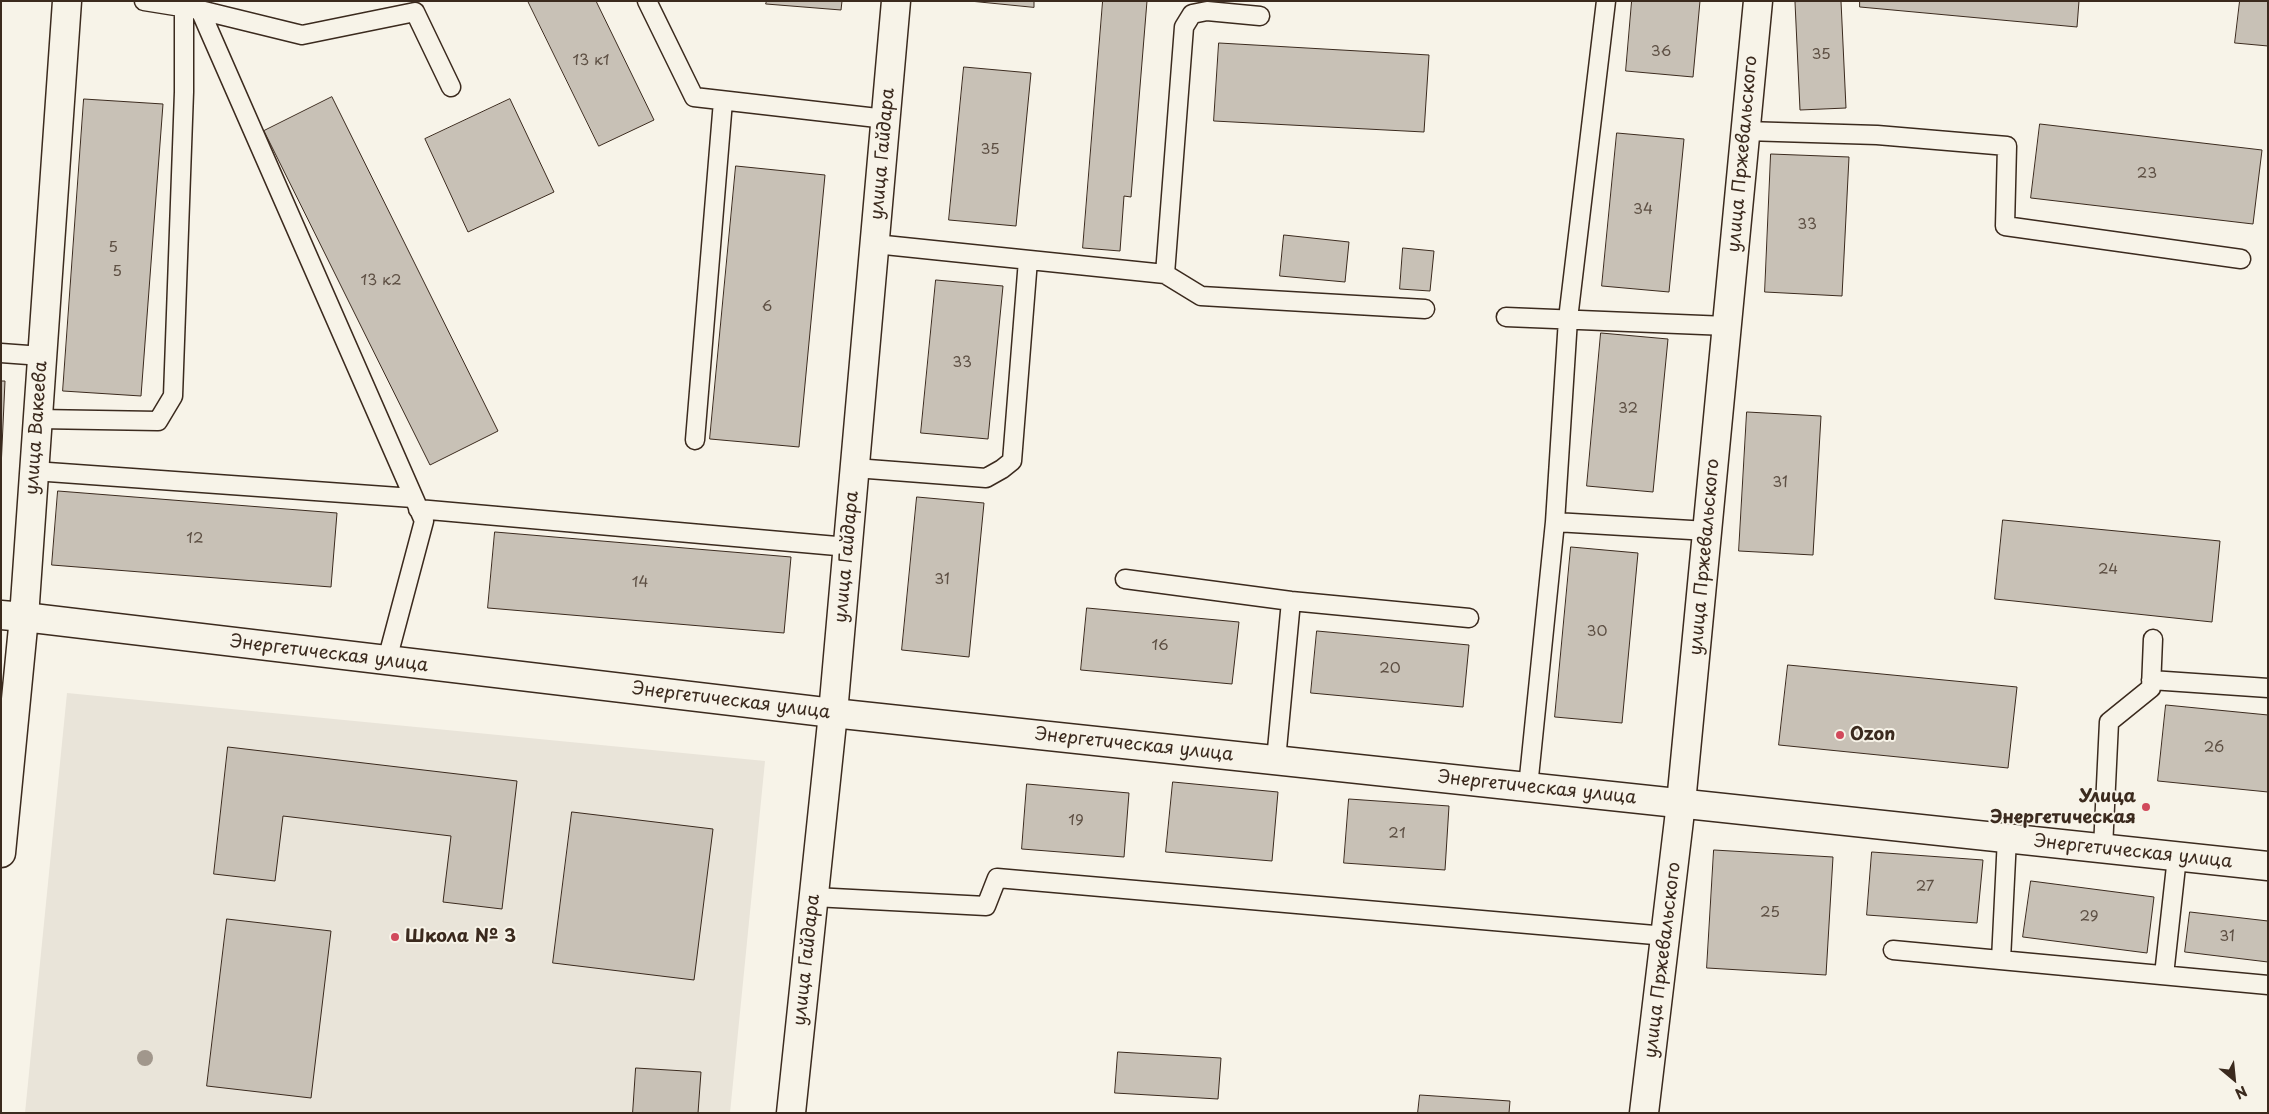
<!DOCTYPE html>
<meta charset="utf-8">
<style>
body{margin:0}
#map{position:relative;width:2269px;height:1114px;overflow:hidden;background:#f7f3e8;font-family:"Playpen Sans",sans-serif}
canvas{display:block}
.frame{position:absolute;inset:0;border:2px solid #3b2a1e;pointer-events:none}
.north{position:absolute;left:2209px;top:1054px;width:50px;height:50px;-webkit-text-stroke:4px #f7f3e8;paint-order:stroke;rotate:152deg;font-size:14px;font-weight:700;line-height:20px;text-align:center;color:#3b2a1e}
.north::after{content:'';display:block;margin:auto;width:18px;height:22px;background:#3b2a1e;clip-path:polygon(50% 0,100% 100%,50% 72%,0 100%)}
</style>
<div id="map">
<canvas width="2269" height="1114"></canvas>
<div class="frame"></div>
<div class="north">N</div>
</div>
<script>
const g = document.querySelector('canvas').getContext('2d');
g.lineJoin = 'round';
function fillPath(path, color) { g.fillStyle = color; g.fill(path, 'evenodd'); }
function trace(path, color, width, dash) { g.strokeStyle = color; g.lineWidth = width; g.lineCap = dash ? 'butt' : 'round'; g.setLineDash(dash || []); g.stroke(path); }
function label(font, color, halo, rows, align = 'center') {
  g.font = font + ' "Playpen Sans",sans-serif'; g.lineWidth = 4; g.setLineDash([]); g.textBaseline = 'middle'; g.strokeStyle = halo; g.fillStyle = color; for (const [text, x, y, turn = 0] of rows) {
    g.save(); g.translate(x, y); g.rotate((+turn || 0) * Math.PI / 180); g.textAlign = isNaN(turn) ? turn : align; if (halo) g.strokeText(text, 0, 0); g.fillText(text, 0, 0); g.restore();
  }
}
fillPath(new Path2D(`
 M 67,693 L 765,761 L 730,1113 L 25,1113 Z`), '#e9e4d9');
const building = new Path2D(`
 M 528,1 L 596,1 L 654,120 L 599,146 Z
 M 767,1 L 842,1 L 841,10 L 766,4 Z
 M 970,1 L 1034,1 L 1034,7 Z
 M 1103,1 L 1147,1 L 1131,197 L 1124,196 L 1120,251 L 1083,248 Z
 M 1632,1 L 1700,1 L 1693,77 L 1626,71 Z
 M 1841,1 L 1846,108 L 1800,110 L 1795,2 Z
 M 1860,1 L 2079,1 L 2077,27 L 1860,7 Z
 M 2240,1 L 2268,1 L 2268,46 L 2235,43 Z
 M 1219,43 L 1429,55 L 1424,132 L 1214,121 Z
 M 964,67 L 1031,73 L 1016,226 L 949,220 Z
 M 332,97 L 498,431 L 430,465 L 264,131 Z
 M 84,99 L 163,104 L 141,396 L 63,391 Z
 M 510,99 L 554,192 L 468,232 L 425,139 Z
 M 2040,124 L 2262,150 L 2253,224 L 2031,198 Z
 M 1617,133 L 1684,139 L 1669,292 L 1602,286 Z
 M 1771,154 L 1849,157 L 1842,296 L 1765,292 Z
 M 736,166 L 825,175 L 799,447 L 710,439 Z
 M 1284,235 L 1349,242 L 1345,282 L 1280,276 Z
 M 1403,248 L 1434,251 L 1430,291 L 1400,289 Z
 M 936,280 L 1003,286 L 988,439 L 921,433 Z
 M 1601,333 L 1668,339 L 1653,492 L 1587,486 Z
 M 1,381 L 5,381 L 1,469 Z
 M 1747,412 L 1821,416 L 1813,555 L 1739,551 Z
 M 58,491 L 337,513 L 331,587 L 52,565 Z
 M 917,497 L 984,503 L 969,657 L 902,650 Z
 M 2003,520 L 2220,541 L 2212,622 L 1995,599 Z
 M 495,532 L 791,557 L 784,633 L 488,608 Z
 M 1571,547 L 1638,553 L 1622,723 L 1555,717 Z
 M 1087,608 L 1239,622 L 1232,684 L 1081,670 Z
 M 1317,631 L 1469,645 L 1463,707 L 1311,693 Z
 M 1788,665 L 2017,687 L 2008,768 L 1779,745 Z
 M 2166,705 L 2268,715 L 2268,792 L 2158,781 Z
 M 228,747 L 517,781 L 502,909 L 443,902 L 451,836 L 283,816 L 275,881 L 214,874 Z
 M 1173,782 L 1278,792 L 1272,861 L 1166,852 Z
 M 1027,784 L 1129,793 L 1124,857 L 1022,849 Z
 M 1349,799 L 1449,806 L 1445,870 L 1344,863 Z
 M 572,812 L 713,829 L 694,980 L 553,963 Z
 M 1714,850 L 1833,857 L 1826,975 L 1707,968 Z
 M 1872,852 L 1983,860 L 1977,923 L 1867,915 Z
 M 2031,881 L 2154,897 L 2147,953 L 2023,937 Z
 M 2190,912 L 2268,921 L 2268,962 L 2185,952 Z
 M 227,919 L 331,931 L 311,1098 L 207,1086 Z
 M 1118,1052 L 1221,1058 L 1218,1099 L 1115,1093 Z
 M 636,1068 L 701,1072 L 698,1113 L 633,1113 Z
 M 1420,1095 L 1510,1101 L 1509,1113 L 1418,1113 Z`);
fillPath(building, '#c8c1b6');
trace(building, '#3b2a1e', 1);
const service = new Path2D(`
 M 144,1 L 200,10 L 424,521 L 387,660
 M 647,1 L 694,97 L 886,119
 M 200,10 L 302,35 L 415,12 L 451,87
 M 1745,131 L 1877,135 L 2007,146 L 2005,226 L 2241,259
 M 875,244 L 1165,274 L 1184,27 L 1192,14 L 1207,11 L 1260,16
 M 1165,274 L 1201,296 L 1425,309
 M 1506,317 L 1727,326
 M 1,353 L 42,356
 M 38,419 L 158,421 L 173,396 L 184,92 L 184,8
 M 695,440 L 723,101
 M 855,468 L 986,478 L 1002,469 L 1012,461 L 1028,260
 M 34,471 L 413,498
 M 418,509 L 848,547
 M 1555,522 L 1568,319 L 1606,1
 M 1125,579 L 1291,601 L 1469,618
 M 2151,680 L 2268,688
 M 1276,760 L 1291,601
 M 1528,787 L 1555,522 L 1708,531
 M 2103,848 L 2109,722 L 2151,688 L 2153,639
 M 814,897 L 986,906 L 997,878 L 1666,936
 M 1893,950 L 2268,985
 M 2001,960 L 2007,838
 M 2164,975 L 2177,857`);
const minor = new Path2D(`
 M 1,615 L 24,617 L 67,1
 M 791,1113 L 833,713 L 896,1
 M 1644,1113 L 1681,803 L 1758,1`);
const tertiary = new Path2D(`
 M 1,853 L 24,617 L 833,713 L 2268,866`);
trace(service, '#3b2a1e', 21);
trace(minor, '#3b2a1e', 31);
trace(tertiary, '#3b2a1e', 31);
trace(service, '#f7f3e8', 18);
trace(minor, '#f7f3e8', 28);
trace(tertiary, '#f7f3e8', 28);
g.fillStyle = '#a1978c';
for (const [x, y] of [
 [145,1058]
]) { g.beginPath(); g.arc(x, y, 8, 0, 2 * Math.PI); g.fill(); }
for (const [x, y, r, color] of [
 [1840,735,5,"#d1495b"],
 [2146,807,5,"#d1495b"],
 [395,937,5,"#d1495b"]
]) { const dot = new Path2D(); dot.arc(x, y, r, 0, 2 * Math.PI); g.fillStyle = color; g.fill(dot); trace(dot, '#f7f3e8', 2); }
label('15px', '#5e5044', null, [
 ["36",1661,52],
 ["35",1821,55],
 ["13 к1",591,61],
 ["35",990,150],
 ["23",2147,174],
 ["34",1643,210],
 ["33",1807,225],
 ["5",113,248],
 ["5",117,272],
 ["13 к2",381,281],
 ["6",767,307],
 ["33",962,363],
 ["32",1628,409],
 ["31",1780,483],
 ["12",195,539],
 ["24",2108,570],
 ["31",942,580],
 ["14",640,583],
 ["30",1597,632],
 ["16",1160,646],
 ["20",1390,669],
 ["26",2214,748],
 ["19",1076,821],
 ["21",1397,834],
 ["27",1925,887],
 ["25",1770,913],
 ["29",2089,917],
 ["31",2227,937]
]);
label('18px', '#3b2a1e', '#f7f3e8', [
 ["улица Гайдара",883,154,-85],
 ["улица Пржевальского",1743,154,-85],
 ["улица Вакеева",37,428,-86],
 ["улица Гайдара",847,557,-85],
 ["улица Пржевальского",1705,557,-85],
 ["Энергетическая улица",329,654,7],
 ["Энергетическая улица",731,701,7],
 ["Энергетическая улица",1134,745,6],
 ["Энергетическая улица",1537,788,6],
 ["Энергетическая улица",2133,852,6],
 ["улица Гайдара",807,960,-84],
 ["улица Пржевальского",1663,960,-83]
]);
label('bold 18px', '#3b2a1e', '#f7f3e8', [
 ["Ozon",1850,735],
 ["Улица",2136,797,"right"],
 ["Энергетическая",2136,818,"right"],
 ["Школа № 3",405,937]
], 'left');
</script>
